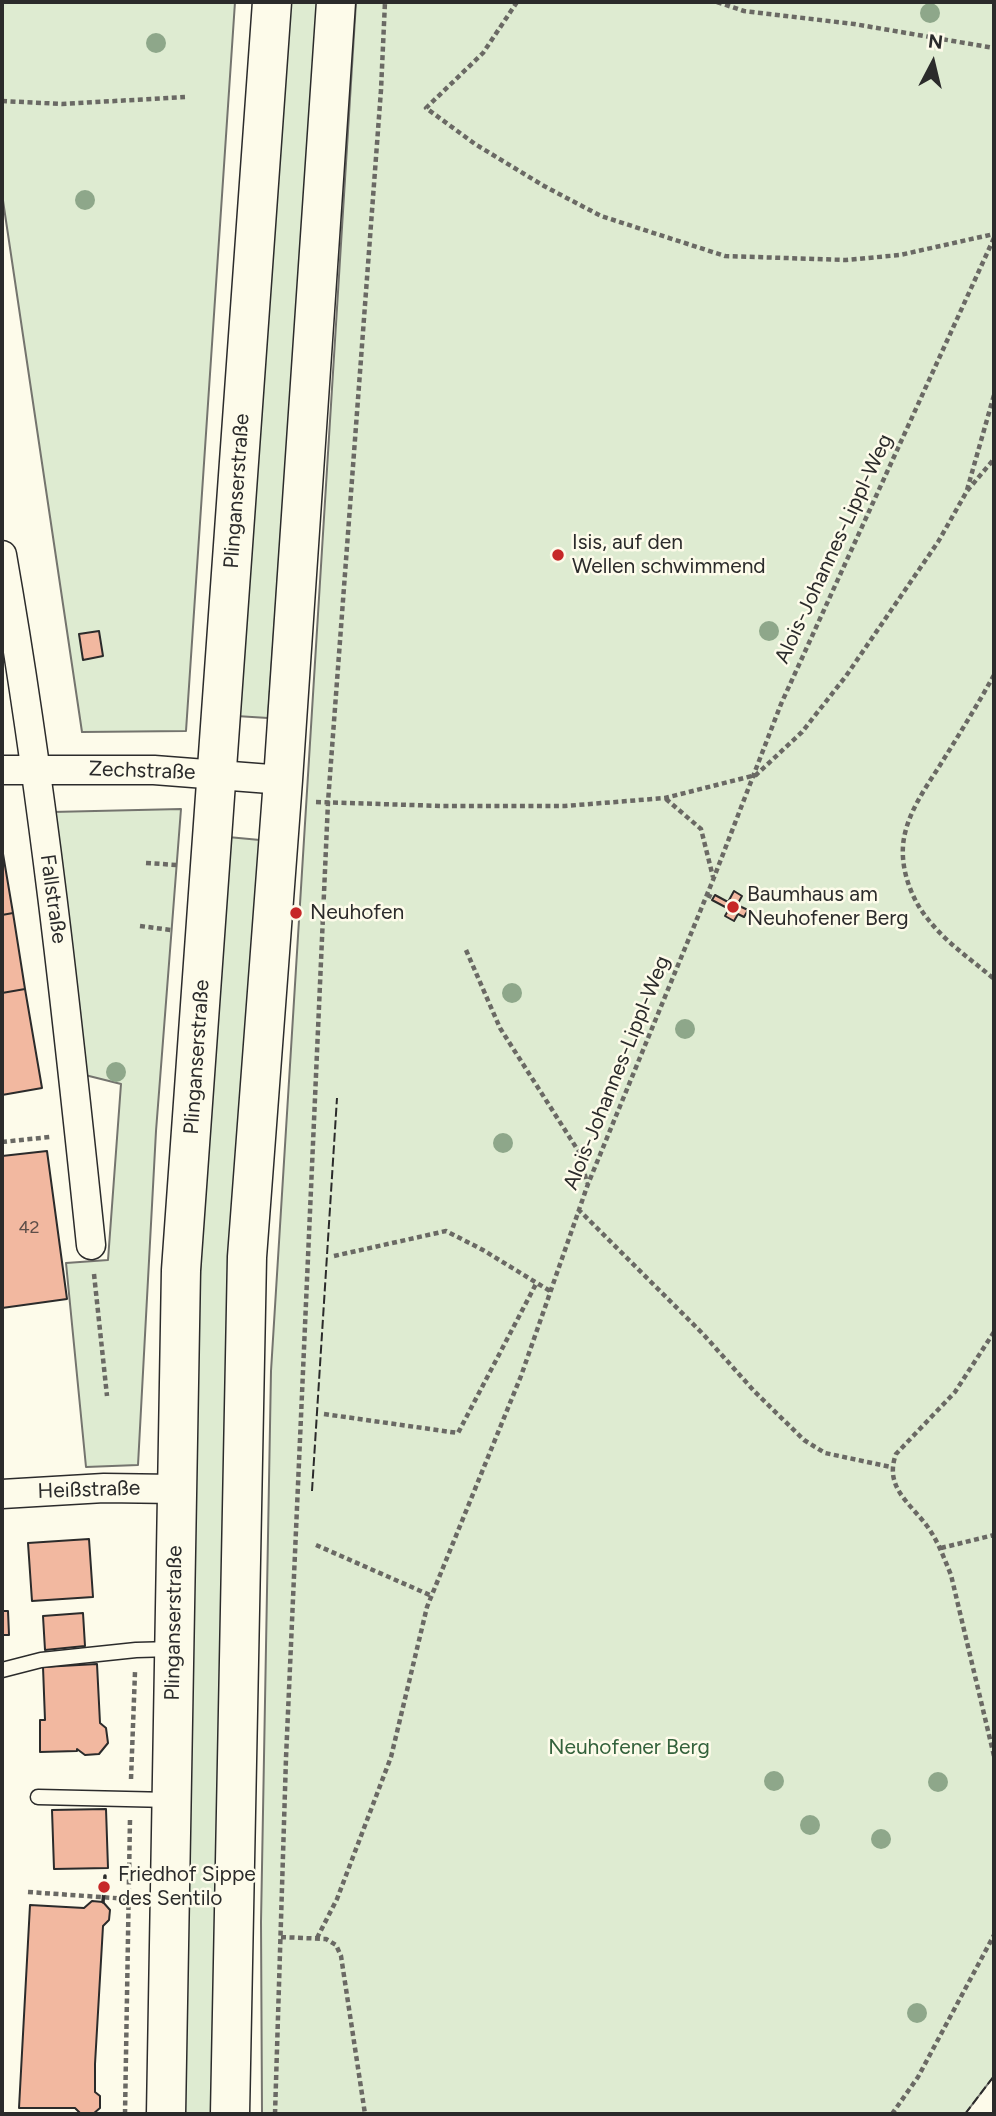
<!DOCTYPE html>
<meta charset="utf-8">
<style>
body{margin:0}
#map{position:relative;width:996px;height:2116px;overflow:hidden;background:#fdfbea;font-family:Figtree,sans-serif}
canvas{display:block}
.frame{position:absolute;inset:0;border:4px solid #2b2b2b;pointer-events:none}
.north{position:absolute;left:898px;top:28px;width:70px;height:70px;-webkit-text-stroke:5px #fdfbea;paint-order:stroke;rotate:7deg;font-size:19px;font-weight:700;line-height:28px;text-align:center;color:#2b2b2b}
.north::after{content:'';display:block;margin:auto;width:24px;height:32px;background:#2b2b2b;clip-path:polygon(50% 0,100% 100%,50% 72%,0 100%)}
</style>
<div id="map">
<canvas width="996" height="2116"></canvas>
<div class="frame"></div>
<div class="north">N</div>
</div>
<script>
const g = document.querySelector('canvas').getContext('2d');
g.lineJoin = 'round';
function fillPath(path, color) { g.fillStyle = color; g.fill(path, 'evenodd'); }
function trace(path, color, width, dash) { g.strokeStyle = color; g.lineWidth = width; g.lineCap = dash ? 'butt' : 'round'; g.setLineDash(dash || []); g.stroke(path); }
function label(font, color, halo, rows, align = 'center') {
  g.font = font + ' Figtree,sans-serif'; g.lineWidth = 5; g.setLineDash([]); g.textBaseline = 'middle'; g.strokeStyle = halo; g.fillStyle = color; for (const [text, x, y, turn = 0] of rows) {
    g.save(); g.translate(x, y); g.rotate((+turn || 0) * Math.PI / 180); g.textAlign = isNaN(turn) ? turn : align; if (halo) g.strokeText(text, 0, 0); g.fillText(text, 0, 0); g.restore();
  }
}
const green = new Path2D(`
 M 2,2 L 235,2 L 186,731 L 82,732 L 2,194 Z
 M 285,2 L 318,2 L 268,718 L 236,716 Z
 M 356,2 L 994,2 L 994,2076 L 965,2114 L 262,2114 L 261,1922 L 271,1371 Z
 M 181,809 L 156,1131 L 138,1465 L 86,1467 L 66,1263 L 108,1260 L 121,1084 L 85,1075 L 52,812 Z
 M 228,837 L 260,840 L 212,2114 L 180,2114 L 194,1451 L 201,1247 Z`);
fillPath(green, '#deebd1');
trace(green, '#74746e', 2);
const building = new Path2D(`
 M 99,631 L 103,656 L 83,660 L 79,634 Z
 M 2,848 L 13,913 L 2,915 Z
 M 734,891 L 742,896 L 737,905 L 748,910 L 744,917 L 738,914 L 734,921 L 725,916 L 729,909 L 712,900 L 715,895 L 728,902 Z
 M 13,913 L 25,989 L 2,993 L 2,915 Z
 M 25,989 L 42,1088 L 2,1095 L 2,993 Z
 M 47,1151 L 67,1299 L 2,1308 L 2,1156 Z
 M 89,1539 L 93,1597 L 32,1601 L 28,1543 Z
 M 2,1611 L 8,1611 L 9,1635 L 2,1635 Z
 M 83,1613 L 85,1646 L 45,1650 L 43,1616 Z
 M 97,1664 L 100,1723 L 106,1728 L 108,1743 L 99,1754 L 85,1755 L 77,1749 L 77,1751 L 40,1752 L 40,1720 L 45,1720 L 43,1667 Z
 M 106,1809 L 108,1868 L 54,1869 L 52,1810 Z
 M 92,1901 L 103,1902 L 110,1910 L 109,1920 L 103,1926 L 95,2064 L 95,2092 L 100,2096 L 100,2108 L 93,2114 L 81,2114 L 75,2108 L 19,2108 L 30,1905 L 84,1908 Z`);
fillPath(building, '#f2b8a0');
trace(building, '#2b2b2b', 2);
const lane = new Path2D(`
 M 2,1670 L 41,1660 L 136,1650 L 173,1649
 M 38,1797 L 170,1800`);
const street = new Path2D(`
 M 2,555 C 42,783 67,1014 91,1245
 M 2,770 L 154,770 L 283,780
 M 2,1494 L 104,1488 L 176,1489`);
const primary = new Path2D(`
 M 166,2114 L 181,1270 L 272,2
 M 230,2114 L 247,1257 L 283,780 L 336,2`);
trace(lane, '#2b2b2b', 17);
trace(street, '#2b2b2b', 31);
trace(primary, '#2b2b2b', 41);
trace(new Path2D(`
 M 517,2 L 483,53 L 426,108 L 475,144 L 544,186 L 601,216 L 725,256 L 846,260 L 900,255 L 994,234
 M 717,2 L 744,11 L 854,24 L 994,48
 M 2,101 L 62,104 L 185,97
 M 967,490 L 994,395
 M 994,675 C 978,704 960,733 942,762 C 927,786 909,810 904,838 C 899,865 910,897 927,918 C 946,943 971,959 994,979
 M 666,799 L 701,829 L 713,877
 M 316,802 L 443,806 L 565,806 L 665,798 L 756,775 L 802,732 L 846,676 L 938,542 L 967,491 L 994,459
 M 146,863 L 177,865
 M 707,895 L 714,898
 M 140,926 L 171,930
 M 466,950 L 500,1028 L 579,1152 L 587,1183
 M 2,1142 L 50,1137
 M 578,1209 L 703,1334 L 755,1392 L 804,1440 L 825,1453 L 891,1467
 M 334,1256 L 446,1231 L 483,1250 L 550,1291
 M 94,1274 L 107,1396
 M 994,1332 L 955,1392 L 896,1454 C 884,1487 909,1502 927,1526 C 938,1541 944,1558 951,1575 L 994,1756
 M 324,1414 L 458,1433 L 537,1282
 M 316,1545 L 432,1596
 M 941,1548 L 994,1535
 M 131,1779 L 135,1672
 M 28,1892 L 129,1899
 M 281,1937 L 326,1939 L 336,1945 L 341,1956 L 365,2114
 M 317,1938 L 337,1899 L 391,1757 L 427,1607 L 521,1376 L 588,1184 L 713,880 L 781,704 L 994,238
 M 125,2114 L 130,1819
 M 275,2114 L 286,1758 L 328,802 L 381,90 L 385,2
 M 892,2114 L 918,2077 L 994,1935`), '#6a6964', 4.5, [5, 3.5]);
trace(lane, '#fdfbea', 14);
trace(street, '#fdfbea', 28);
trace(primary, '#fdfbea', 38);
trace(new Path2D(`
 M 312,1491 L 337,1098
 M 965,2114 L 994,2076`), '#2b2b2b', 2, [9, 3.5]);
trace(new Path2D(`
 M 103,1902 L 105,1876`), '#2b2b2b', 3.5);
g.fillStyle = '#8ea78a';
for (const [x, y] of [
 [930,13],
 [156,43],
 [85,200],
 [769,631],
 [512,993],
 [685,1029],
 [116,1072],
 [503,1143],
 [774,1781],
 [938,1782],
 [810,1825],
 [881,1839],
 [917,2013]
]) { g.beginPath(); g.arc(x, y, 10, 0, 2 * Math.PI); g.fill(); }
for (const [x, y, r, color] of [
 [558,555,7,"#c62828"],
 [733,907,7,"#c62828"],
 [296,913,7,"#c62828"],
 [104,1887,7,"#c62828"]
]) { const dot = new Path2D(); dot.arc(x, y, r, 0, 2 * Math.PI); g.fillStyle = color; g.fill(dot); trace(dot, '#fdfbea', 2.5); }
label('18px', '#5d4e48', null, [
 ["42",29,1228]
]);
label('21px', '#2b2b2b', '#fdfbea', [
 ["Plinganserstraße",237,491,-86],
 ["Alois-Johannes-Lippl-Weg",834,549,-65],
 ["Zechstraße",142,771,2],
 ["Fallstraße",53,899,82],
 ["Plinganserstraße",197,1057,-86],
 ["Alois-Johannes-Lippl-Weg",617,1073,-68],
 ["Heißstraße",89,1490,-2],
 ["Plinganserstraße",174,1623,-89]
]);
label('21px', '#2b2b2b', '#fdfbea', [
 ["Isis, auf den",572,543],
 ["Wellen schwimmend",572,567],
 ["Baumhaus am",747,895],
 ["Neuhofener Berg",747,919],
 ["Neuhofen",310,913],
 ["Friedhof Sippe",118,1875],
 ["des Sentilo",118,1899]
], 'left');
label('21px', '#34623c', '#fdfbea', [
 ["Neuhofener Berg",629,1748]
]);
</script>
